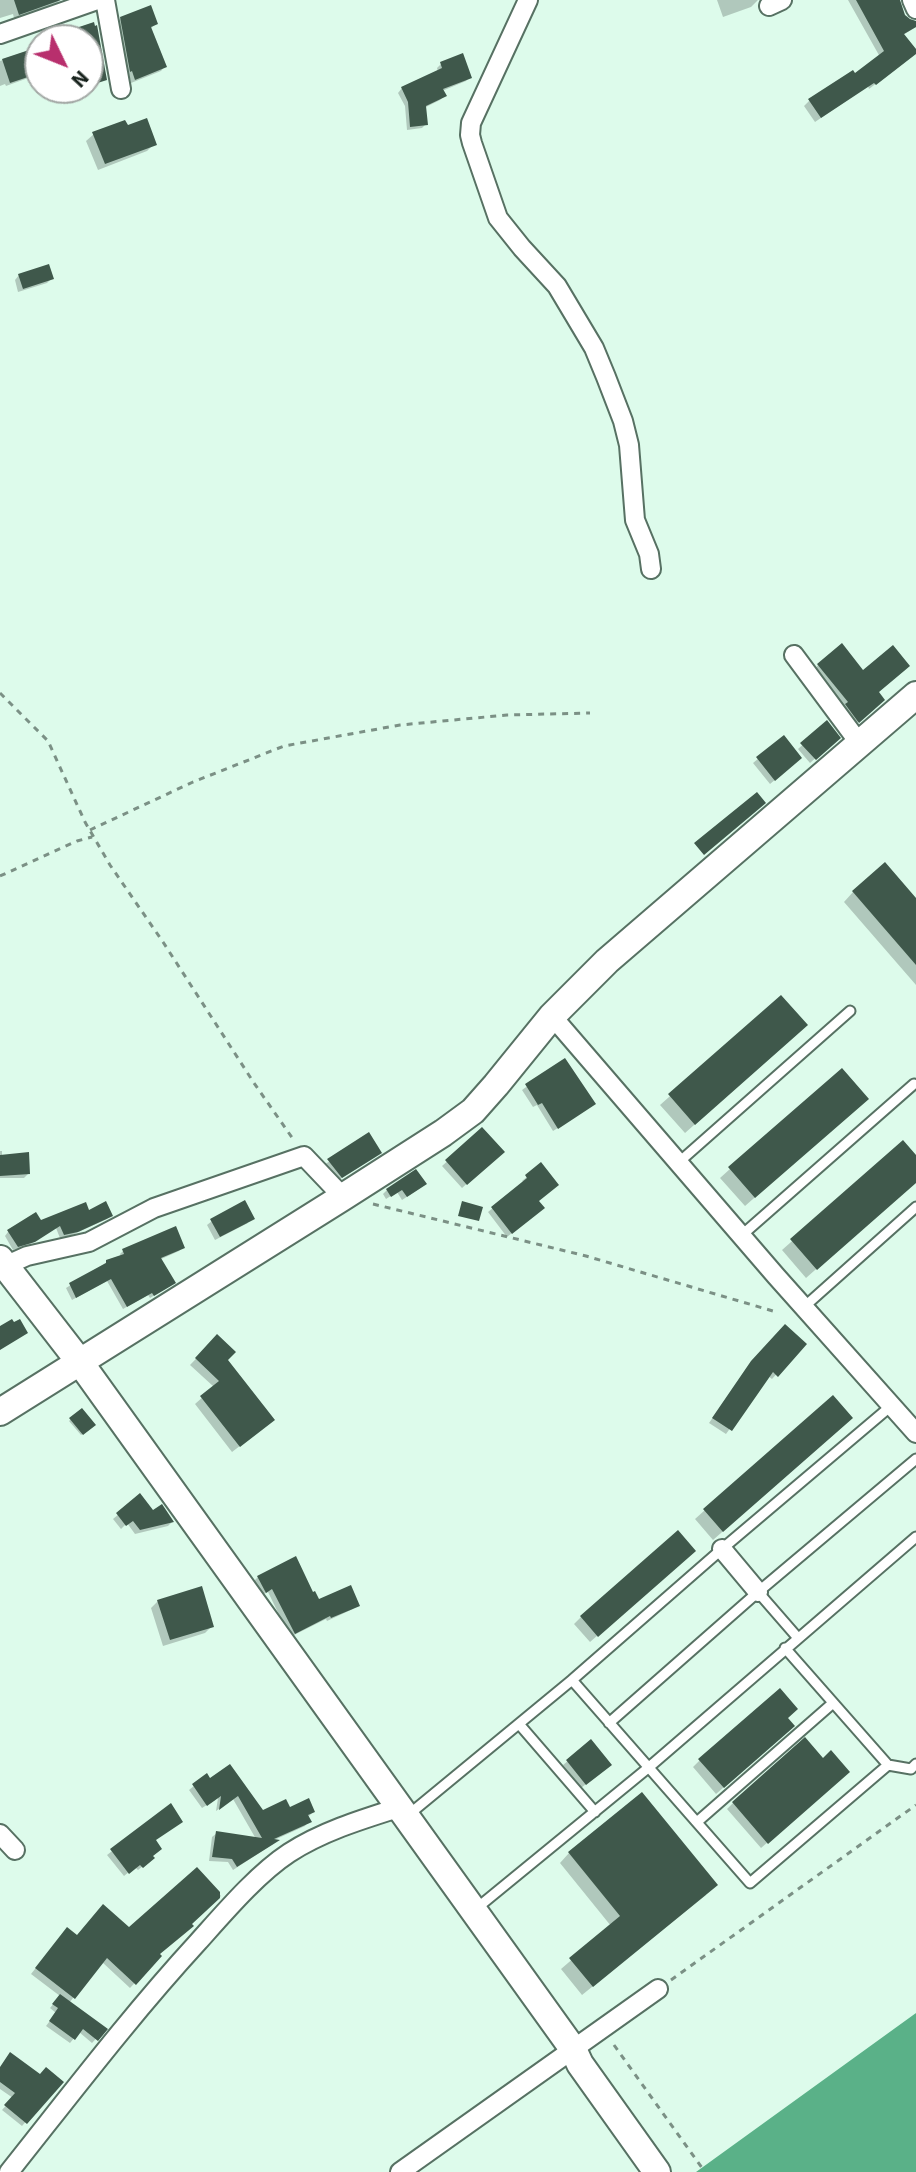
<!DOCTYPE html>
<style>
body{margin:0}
#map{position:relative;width:916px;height:2172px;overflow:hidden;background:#ddfbeb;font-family:"Source Sans 3",sans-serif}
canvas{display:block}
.north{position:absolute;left:24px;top:24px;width:80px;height:80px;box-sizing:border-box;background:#fff;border:2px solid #a2a7a4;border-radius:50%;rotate:133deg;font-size:22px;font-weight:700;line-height:32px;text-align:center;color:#17221c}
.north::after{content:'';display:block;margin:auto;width:28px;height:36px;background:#b82f6d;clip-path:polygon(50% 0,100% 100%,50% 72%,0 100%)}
</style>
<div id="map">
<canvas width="916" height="2172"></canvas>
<div class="north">N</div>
</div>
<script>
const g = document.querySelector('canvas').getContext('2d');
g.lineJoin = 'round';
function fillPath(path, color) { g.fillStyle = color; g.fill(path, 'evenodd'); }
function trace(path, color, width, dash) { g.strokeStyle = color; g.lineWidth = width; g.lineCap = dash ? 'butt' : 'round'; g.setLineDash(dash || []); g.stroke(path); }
fillPath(new Path2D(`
 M 916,2012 L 916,2172 L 696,2172 L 916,2013 Z`), '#5ab188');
fillPath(new Path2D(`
 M 0,0 L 60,0 L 57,3 L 14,18 L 13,14 L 0,18 Z
 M 717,0 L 758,0 L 751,7 L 723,17 Z
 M 848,0 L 898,0 L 903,15 L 909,21 L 916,22 L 916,27 L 903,35 L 910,57 L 869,89 L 868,86 L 815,122 L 804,106 L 809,101 L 855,76 L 880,57 Z
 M 121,18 L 156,24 L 150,29 L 165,66 L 161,71 L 131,83 L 117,23 Z
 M 28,52 L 29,57 L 40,54 L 40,69 L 31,77 L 6,86 L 5,84 L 0,86 L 0,61 Z
 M 462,56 L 470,77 L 466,81 L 442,91 L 444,96 L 440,100 L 424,108 L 426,124 L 422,128 L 407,130 L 405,106 L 398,93 L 402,88 L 438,72 L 437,68 L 441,64 Z
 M 126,128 L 154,144 L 147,151 L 98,170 L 86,141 L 94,134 Z
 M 19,275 L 51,279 L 47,283 L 18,292 L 15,280 Z
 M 818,665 L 877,693 L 883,700 L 854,725 L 843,710 L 845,708 L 814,670 Z
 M 827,723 L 838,738 L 810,763 L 798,749 Z
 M 783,738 L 795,763 L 770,784 L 753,763 Z
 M 853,892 L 916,901 L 916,985 L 844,902 Z
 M 781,998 L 796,1035 L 685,1133 L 660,1105 Z
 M 564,1060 L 589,1108 L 553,1131 L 537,1105 L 533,1107 L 522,1090 Z
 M 857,1108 L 745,1206 L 720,1178 L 730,1169 Z
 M 482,1130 L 502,1152 L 462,1188 L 442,1166 Z
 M 368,1135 L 375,1157 L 337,1181 L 324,1165 Z
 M 903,1143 L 916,1158 L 916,1181 L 806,1278 L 782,1250 Z
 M 0,1151 L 2,1151 L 2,1157 L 28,1174 L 24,1178 L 0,1178 Z
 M 541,1165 L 538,1212 L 507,1237 L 488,1212 L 524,1183 L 522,1181 Z
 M 420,1188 L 402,1200 L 397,1192 L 386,1199 L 383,1194 L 387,1190 Z
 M 88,1213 L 111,1215 L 107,1219 L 72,1235 L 60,1238 L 56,1228 L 29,1245 L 13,1250 L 5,1236 L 8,1232 L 40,1223 Z
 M 212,1221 L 248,1223 L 215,1240 L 207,1225 Z
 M 183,1247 L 179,1251 L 159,1260 L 170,1286 L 150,1298 L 148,1295 L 123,1309 L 107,1281 L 72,1300 L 66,1288 L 107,1262 L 121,1257 L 120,1254 L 124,1250 Z
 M 217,1337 L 226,1360 L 266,1426 L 232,1452 L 195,1404 L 214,1387 L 190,1365 Z
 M 804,1344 L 772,1379 L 768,1376 L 726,1434 L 709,1423 L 747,1368 Z
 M 82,1410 L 94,1425 L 81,1435 L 69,1421 Z
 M 841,1428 L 713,1540 L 695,1519 L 705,1510 Z
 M 140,1496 L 153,1512 L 172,1522 L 168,1526 L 135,1534 L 127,1523 L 121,1529 L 113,1519 Z
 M 686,1558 L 590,1642 L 574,1624 L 581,1617 Z
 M 258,1577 L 312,1595 L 318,1602 L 357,1605 L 353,1609 L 327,1621 L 326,1619 L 290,1637 L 268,1592 L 262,1595 L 254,1581 Z
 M 158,1601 L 212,1626 L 205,1633 L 163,1646 L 151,1608 Z
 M 786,1718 L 786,1733 L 716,1794 L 693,1767 L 700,1760 Z
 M 591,1742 L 605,1769 L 581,1788 L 563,1765 Z
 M 229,1767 L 263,1812 L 289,1810 L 313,1812 L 309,1816 L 309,1821 L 305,1826 L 272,1841 L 273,1844 L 233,1870 L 228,1862 L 209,1861 L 212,1837 L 217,1833 L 256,1839 L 233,1799 L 216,1811 L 218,1798 L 202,1808 L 189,1790 L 206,1776 L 210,1781 Z
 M 842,1778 L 761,1848 L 727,1809 L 733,1803 Z
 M 170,1806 L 154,1841 L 148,1862 L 138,1870 L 135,1867 L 124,1876 L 107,1855 Z
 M 569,1853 L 706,1895 L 582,1995 L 561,1969 L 611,1926 L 560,1863 Z
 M 197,1869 L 221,1896 L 158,1955 L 159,1957 L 130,1988 L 102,1962 L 69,2003 L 105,2029 L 92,2043 L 79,2032 L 70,2043 L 46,2026 L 56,2013 L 50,2008 L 60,1996 L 31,1974 L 62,1935 L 76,1937 L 129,1929 Z
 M 0,2068 L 61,2082 L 22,2126 L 2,2110 L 13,2098 L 0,2089 Z`), '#0003');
fillPath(new Path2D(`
 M 14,0 L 61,0 L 19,15 Z
 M 856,0 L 900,0 L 905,15 L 910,19 L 916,21 L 916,27 L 904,34 L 916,49 L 916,54 L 876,85 L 874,83 L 821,118 L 808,99 L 853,70 L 855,73 L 884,51 Z
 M 151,5 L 158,24 L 151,27 L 167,67 L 135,80 L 132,71 L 130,72 L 120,17 Z
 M 94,22 L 95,26 L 97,25 L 107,80 L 88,86 L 88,40 L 49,40 L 49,37 Z
 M 29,50 L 30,54 L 40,51 L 40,73 L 10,83 L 2,59 Z
 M 463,53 L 472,78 L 443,89 L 447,96 L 426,106 L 428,125 L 410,127 L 408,102 L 401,87 L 442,68 L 440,62 Z
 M 147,118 L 157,145 L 105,164 L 92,132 L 125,120 L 128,125 Z
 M 49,264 L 54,279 L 23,289 L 18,274 Z
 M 842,643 L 863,670 L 893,645 L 910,666 L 879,692 L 885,700 L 859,723 L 845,704 L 848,702 L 817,664 Z
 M 827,720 L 841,738 L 816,760 L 800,743 Z
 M 784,735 L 802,758 L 775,781 L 756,757 Z
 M 757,792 L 766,803 L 704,855 L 694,843 Z
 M 885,862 L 916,898 L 916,965 L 852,891 Z
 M 781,995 L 808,1025 L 695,1125 L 668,1094 Z
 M 565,1058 L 596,1104 L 558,1129 L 542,1103 L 538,1105 L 525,1084 Z
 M 842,1068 L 869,1099 L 755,1198 L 728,1167 Z
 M 482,1127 L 505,1152 L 467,1185 L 445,1160 Z
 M 369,1132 L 382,1153 L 342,1178 L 327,1159 Z
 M 903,1140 L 916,1155 L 916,1183 L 817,1270 L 790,1239 Z
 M 29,1152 L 30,1174 L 0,1176 L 0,1155 Z
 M 541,1162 L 559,1185 L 539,1201 L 545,1208 L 512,1234 L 491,1207 L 527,1178 L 525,1175 Z
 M 416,1169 L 427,1184 L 407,1197 L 402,1190 L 391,1197 L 386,1189 Z
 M 245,1200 L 255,1219 L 220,1237 L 210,1219 Z
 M 106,1201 L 113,1216 L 78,1232 L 64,1235 L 60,1226 L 35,1242 L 18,1247 L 7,1230 L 36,1212 L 41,1220 L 86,1202 L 89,1210 Z
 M 462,1201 L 483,1207 L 479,1221 L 458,1216 Z
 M 176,1226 L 185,1248 L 161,1258 L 176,1283 L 154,1296 L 152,1293 L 127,1307 L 111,1279 L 76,1298 L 69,1283 L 106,1263 L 106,1260 L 124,1254 L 122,1249 Z
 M 12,1319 L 14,1322 L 20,1319 L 28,1333 L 0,1350 L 0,1326 Z
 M 785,1324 L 807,1344 L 778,1377 L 773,1372 L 732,1431 L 712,1418 L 751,1361 Z
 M 217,1334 L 236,1352 L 228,1360 L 275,1420 L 240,1447 L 200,1396 L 219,1381 L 195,1358 Z
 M 833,1395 L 853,1418 L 723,1532 L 703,1509 Z
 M 82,1408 L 96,1425 L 83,1435 L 69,1418 Z
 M 140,1493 L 153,1510 L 162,1504 L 174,1522 L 140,1530 L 133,1521 L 126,1526 L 116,1513 Z
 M 678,1530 L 696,1551 L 598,1637 L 580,1616 Z
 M 296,1556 L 313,1592 L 315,1591 L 319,1599 L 351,1585 L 360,1606 L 331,1618 L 330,1616 L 295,1634 L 272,1589 L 266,1593 L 257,1576 Z
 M 202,1586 L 214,1627 L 170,1640 L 157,1600 Z
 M 780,1688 L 798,1709 L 788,1718 L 795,1726 L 724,1788 L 698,1759 Z
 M 805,1737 L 823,1758 L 831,1750 L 850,1772 L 768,1844 L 732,1802 Z
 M 591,1739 L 612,1765 L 586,1785 L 566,1760 Z
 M 230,1764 L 263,1810 L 286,1799 L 290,1807 L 309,1798 L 315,1812 L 308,1815 L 312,1822 L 274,1839 L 280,1840 L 237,1867 L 232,1859 L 212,1857 L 216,1831 L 262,1838 L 238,1796 L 219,1810 L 221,1796 L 207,1806 L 192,1784 L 207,1773 L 210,1778 Z
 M 642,1792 L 718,1885 L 593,1987 L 569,1958 L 620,1916 L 568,1852 Z
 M 171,1803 L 183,1822 L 156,1840 L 162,1849 L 153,1856 L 155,1858 L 143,1868 L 140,1865 L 129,1874 L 110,1849 Z
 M 197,1867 L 220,1892 L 220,1898 L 192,1924 L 194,1926 L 160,1954 L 162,1956 L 136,1985 L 107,1958 L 75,1999 L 35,1968 L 67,1927 L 77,1935 L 103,1904 L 129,1927 Z
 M 60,1994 L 108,2029 L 98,2041 L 83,2029 L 75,2040 L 49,2021 L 58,2008 L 52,2004 Z
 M 10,2052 L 40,2074 L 46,2067 L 64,2082 L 27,2124 L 4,2105 L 15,2093 L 0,2082 L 0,2067 Z`), '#3f584b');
const lane = new Path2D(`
 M 678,1163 L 850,1011
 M 742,1235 L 914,1084
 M 804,1307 L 916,1207
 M 758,1592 L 798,1638
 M 785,1648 L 888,1765
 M 572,1680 L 750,1883 L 888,1765 L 911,1769 L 916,1764
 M 609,1723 L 758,1592 L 916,1459
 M 519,1724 L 595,1812
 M 407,1816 L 572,1680 L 722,1549 L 891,1406
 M 697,1822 L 833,1703
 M 477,1908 L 648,1768 L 916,1537`);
const street = new Path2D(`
 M 105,0 L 121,89
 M 528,0 L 471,123 L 470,135 L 472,143 L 498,218 L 522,248 L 557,286 L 594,348 L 606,377 L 623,421 L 629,445 L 635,520 L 649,554 L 651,569
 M 912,0 L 916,9
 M 769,6 L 782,0
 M 0,34 L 97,0
 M 794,655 L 860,744
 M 552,1016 L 776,1276 L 916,1433
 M 0,1268 L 27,1256 L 89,1242 L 154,1208 L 304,1156 L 343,1197
 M 722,1549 L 758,1592
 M 0,1834 L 15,1850
 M 9,2172 C 71,2094 131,2015 198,1942 C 224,1913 257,1874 289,1853 C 323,1831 363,1819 401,1807
 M 400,2172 L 658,1989`);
const secondary = new Path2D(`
 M 0,1259 L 79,1361 L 573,2049 L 580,2064 L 657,2172
 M 0,1412 L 343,1197 L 443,1133 L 473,1111 L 496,1085 L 552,1016 L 607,961 L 916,695`);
trace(lane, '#577163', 13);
trace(street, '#577163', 22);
trace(secondary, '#577163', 30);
trace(new Path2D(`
 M 0,693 L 48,741 L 85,822 L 110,865 L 163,942 L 254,1083 L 293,1139
 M 90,830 L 193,782 L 284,746 L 400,725 L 507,715 L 590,713
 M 0,876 L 77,841 L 92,837
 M 373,1204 L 586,1256 L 773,1311 L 777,1307
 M 671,1980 L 916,1805
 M 614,2045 L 705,2172`), '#7b9085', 3, [6, 6]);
trace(lane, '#fff', 9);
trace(street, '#fff', 18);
trace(secondary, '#fff', 26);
</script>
